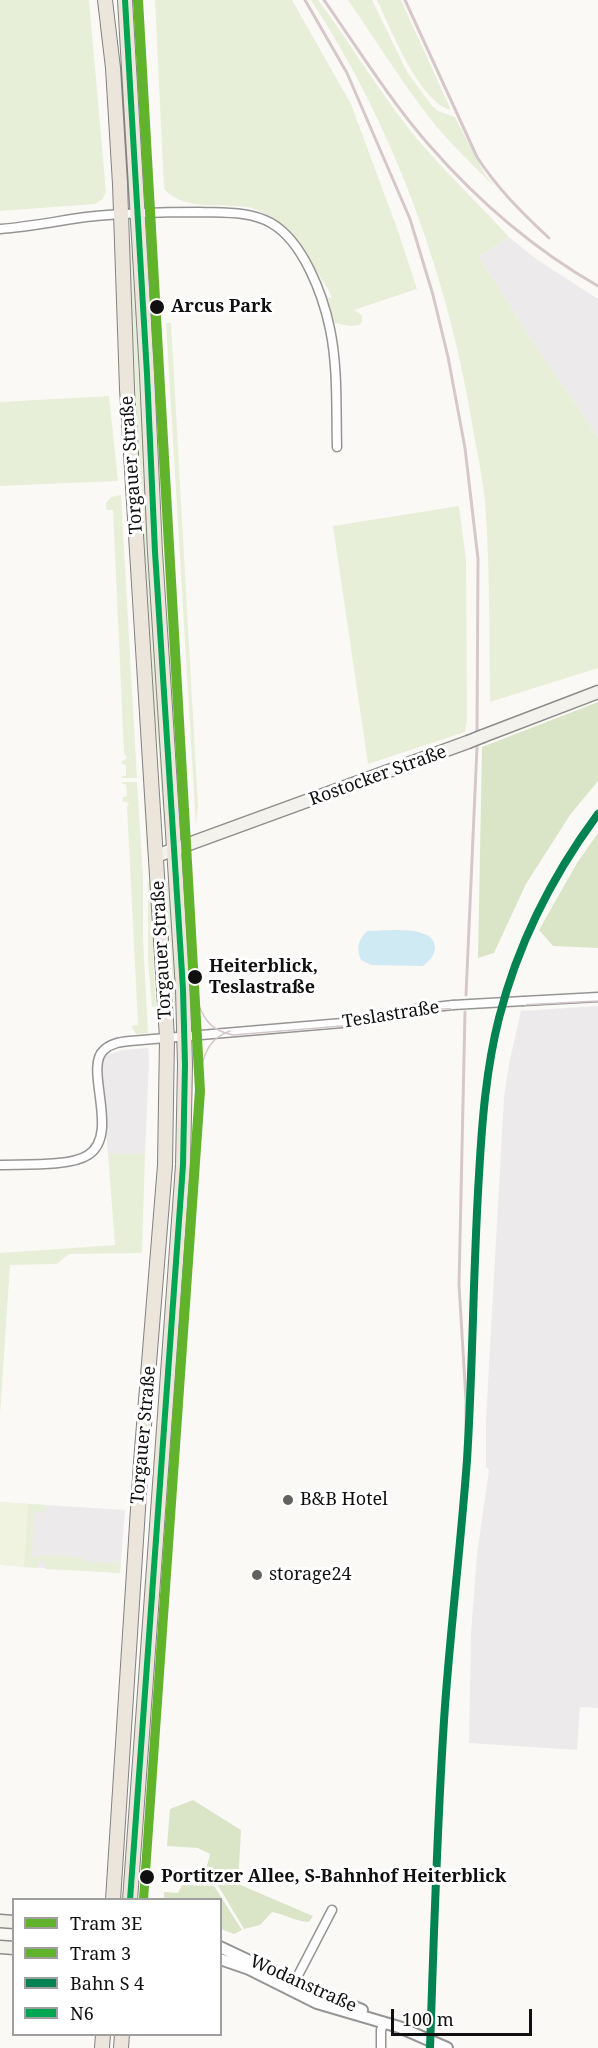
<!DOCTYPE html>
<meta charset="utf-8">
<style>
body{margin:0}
#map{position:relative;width:598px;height:2048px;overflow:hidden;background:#fbf9f6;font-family:"Noto Serif",serif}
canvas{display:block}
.legend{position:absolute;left:12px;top:1898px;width:210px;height:138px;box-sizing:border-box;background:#fff;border:2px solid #9f9f9f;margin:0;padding:8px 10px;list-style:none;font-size:18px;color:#101010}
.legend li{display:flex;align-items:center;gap:12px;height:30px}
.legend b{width:30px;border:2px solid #9f9f9f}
.scale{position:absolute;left:391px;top:2009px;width:141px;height:27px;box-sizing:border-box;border:3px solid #101010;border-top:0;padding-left:8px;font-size:18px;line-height:21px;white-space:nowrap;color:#101010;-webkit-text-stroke:4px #fff;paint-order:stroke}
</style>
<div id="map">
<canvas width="598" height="2048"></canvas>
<ul class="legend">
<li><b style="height:8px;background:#62b32c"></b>Tram 3E</li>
<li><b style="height:8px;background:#62b32c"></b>Tram 3</li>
<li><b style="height:8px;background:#028351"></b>Bahn S 4</li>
<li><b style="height:8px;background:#00a651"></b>N6</li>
</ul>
<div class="scale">100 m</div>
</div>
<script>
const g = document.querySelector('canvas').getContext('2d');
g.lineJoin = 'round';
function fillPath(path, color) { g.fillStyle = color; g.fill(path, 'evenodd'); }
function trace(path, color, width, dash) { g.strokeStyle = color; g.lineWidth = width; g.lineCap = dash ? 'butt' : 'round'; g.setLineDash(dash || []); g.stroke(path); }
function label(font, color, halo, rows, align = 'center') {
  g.font = font + ' "Noto Serif",serif'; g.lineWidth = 6; g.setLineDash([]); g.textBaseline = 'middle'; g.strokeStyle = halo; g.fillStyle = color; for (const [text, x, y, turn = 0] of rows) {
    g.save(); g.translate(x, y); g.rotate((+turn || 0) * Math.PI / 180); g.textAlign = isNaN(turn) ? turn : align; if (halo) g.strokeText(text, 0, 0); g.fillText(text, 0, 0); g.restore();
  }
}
fillPath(new Path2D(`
 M 509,237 L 536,259 L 598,299 L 598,437 L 534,344 L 479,257 Z
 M 598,1006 L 598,1708 L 580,1707 L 577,1750 L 469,1743 L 471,1633 L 477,1554 L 489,1470 L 486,1467 L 486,1419 L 504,1097 L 509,1064 L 521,1011 Z
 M 148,1048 L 149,1061 L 145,1154 L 108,1154 L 101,1063 L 107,1055 L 122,1050 Z
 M 0,1502 L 125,1510 L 120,1573 L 0,1565 Z`), '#edeaec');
fillPath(new Path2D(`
 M 0,0 L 89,0 L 106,192 L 103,199 L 95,204 L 0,211 Z
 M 155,0 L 292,0 L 351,104 L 398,231 L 417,289 L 354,310 L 362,315 L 362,322 L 359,325 L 350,326 L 334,323 L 328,298 L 332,298 L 329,291 C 310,260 289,221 252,208 C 246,206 239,207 234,206 C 209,205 182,208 164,189 Z
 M 311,0 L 318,0 C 352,45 381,95 417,139 C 446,173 479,204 509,237 L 479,257 L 534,344 L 598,437 L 598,668 L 490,702 C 489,635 490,569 485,502 C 483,480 478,457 474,435 C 450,282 396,130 311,0 Z
 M 348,0 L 372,0 L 407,72 L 432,106 L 438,111 L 455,117 L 484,173 L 494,186 C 474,167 454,147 436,126 C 404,86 377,42 348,0 Z
 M 377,0 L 401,0 L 451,110 C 419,102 391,29 377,0 Z
 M 128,244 L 131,244 L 138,354 L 143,387 L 167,835 L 164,825 L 158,743 L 152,702 Z
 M 166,323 L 171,323 L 198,806 L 196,826 Z
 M 157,334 L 185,829 L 179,820 L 178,811 L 152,335 Z
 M 109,396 L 118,481 L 0,486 L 0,402 Z
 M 121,495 L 137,778 L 122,778 L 122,776 L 126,776 L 126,765 L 122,764 L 121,762 L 127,758 L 124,753 L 113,510 L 106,510 L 106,503 L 111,497 Z
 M 127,499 L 131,503 L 151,853 L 147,855 Z
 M 459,506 L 466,560 L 467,720 L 465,732 L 368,764 L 333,526 Z
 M 122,782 L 137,782 L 143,875 L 143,939 L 148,1033 L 136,1034 L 131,1026 L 138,1025 L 127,807 L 129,803 L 122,801 L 123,797 L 127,796 L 126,784 L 123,784 Z
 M 150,881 L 153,882 L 153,950 L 156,1007 L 152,1007 L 148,960 L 148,883 Z
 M 165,882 L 172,882 L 179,1005 L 174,1006 L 171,948 L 164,899 Z
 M 108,1154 L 145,1154 L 142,1253 L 69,1254 L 57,1264 L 10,1265 L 0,1415 L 0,1253 L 115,1245 Z
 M 28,1504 L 46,1505 L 45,1512 L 34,1512 L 32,1557 L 47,1555 L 82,1558 L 82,1561 L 121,1563 L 120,1573 L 45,1569 L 46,1562 L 39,1561 L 37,1568 L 24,1567 Z`), '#e8efd8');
fillPath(new Path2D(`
 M 598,702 L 598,781 L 570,815 L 526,884 L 494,953 L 478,958 L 482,747 Z
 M 598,833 L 598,948 L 553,946 L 539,930 L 577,863 Z
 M 193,1800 L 241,1830 L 238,1884 L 313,1916 L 309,1922 C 294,1921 287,1915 272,1912 L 260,1925 L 244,1929 L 216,1882 L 215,1876 L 206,1870 L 210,1854 L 198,1848 L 167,1846 L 170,1809 Z
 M 182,1885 L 214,1886 L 242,1930 L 234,1934 L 221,1929 L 220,1900 L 164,1899 L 164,1892 L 178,1893 Z`), '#dae5c7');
fillPath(new Path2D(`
 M 0,1502 L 28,1504 L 24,1567 L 0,1565 Z`), '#f1f3e1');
fillPath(new Path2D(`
 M 367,931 C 384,931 434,924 435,947 C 435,956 429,961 423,966 L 371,965 L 361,960 C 356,948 358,940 367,931 Z`), '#cfeaf2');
const minor = new Path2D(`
 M 0,229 C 29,227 57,221 86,217 C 124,213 162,212 200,212 C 224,213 250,211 271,223 C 303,241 323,295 330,329 C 338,367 336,409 337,447
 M 524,1001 L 598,997
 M 0,1165 C 22,1164 70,1167 88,1155 C 121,1134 83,1067 104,1050 C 111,1043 121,1042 130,1041 L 354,1022 L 417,1009 L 453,1005
 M 292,1987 L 332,1910
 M 381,2048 L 381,2030 L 384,2022`);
const tertiary = new Path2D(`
 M 220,1947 L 294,1982 L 362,2010
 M 220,1959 L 249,1969 L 317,2003 L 399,2027 L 447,2048`);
const secondary = new Path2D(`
 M 483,736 L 598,692
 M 156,856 L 468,742
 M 0,1921 L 14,1922
 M 0,1947 L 14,1948`);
const primary = new Path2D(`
 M 105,0 L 113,68 L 120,184 L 127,389 L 167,1038 L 165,1165 L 141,1462 L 113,1900
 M 125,0 L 147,374 L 155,552 L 183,989 L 185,1065 L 183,1165 L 130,1900
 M 102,2048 L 103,2034
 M 121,2048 L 122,2034`);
trace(minor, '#969594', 11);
trace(tertiary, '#969594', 14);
trace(secondary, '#8c8c8a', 15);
trace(primary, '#838281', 16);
trace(minor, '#fefefe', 8);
trace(tertiary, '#fefefe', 10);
trace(secondary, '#f4f2ec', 12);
trace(primary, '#ebe5dc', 14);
trace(new Path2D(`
 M 198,1003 C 205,1022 213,1031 233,1035 L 354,1025 L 442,1009 L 598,1001
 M 201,1068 C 206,1049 211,1038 230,1031`), '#d6c8ca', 1.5);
trace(new Path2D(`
 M 305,0 L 347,73 L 410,219 L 433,295 L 448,357 L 465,448 L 478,559 L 477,731
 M 324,0 C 358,49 390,100 429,145 C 477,200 535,250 598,286
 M 405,0 L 477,157 C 497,188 522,213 549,238
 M 466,995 L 477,747
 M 465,1012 L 459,1285 L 466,1400 L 466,1466`), '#d6c8ca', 3);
const minorBridge = new Path2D(`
 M 453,1005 L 524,1001`);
const secondaryBridge = new Path2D(`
 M 468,742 L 483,736`);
trace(minorBridge, '#969594', 11, []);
trace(secondaryBridge, '#8c8c8a', 15, []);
trace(minorBridge, '#fefefe', 8);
trace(secondaryBridge, '#f4f2ec', 12);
trace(new Path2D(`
 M 125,0 L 147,374 L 155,552 L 183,989 L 185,1065 L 183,1165 L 130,1900`), '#00a651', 6);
trace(new Path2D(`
 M 430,2048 C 434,1934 437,1820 445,1706 C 451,1624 461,1542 467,1460 C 473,1365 473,1270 479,1175 C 482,1122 486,1069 499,1018 C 518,943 552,876 598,814`), '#028351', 8);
trace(new Path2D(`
 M 140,0 L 202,1091 L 145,1900`), '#62b32c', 6);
trace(new Path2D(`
 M 136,1 L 198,1090 L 142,1899`), '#62b32c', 6);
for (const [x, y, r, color] of [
 [157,307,8,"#101010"],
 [195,977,8,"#101010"],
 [288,1500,6,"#626260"],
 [257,1575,6,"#626260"],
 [147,1877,8,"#101010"]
]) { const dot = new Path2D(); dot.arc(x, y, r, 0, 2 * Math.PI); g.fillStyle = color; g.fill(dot); trace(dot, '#fff', 2); }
label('bold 18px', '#101010', '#fff', [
 ["Arcus Park",171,307],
 ["Heiterblick,",209,967],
 ["Teslastraße",209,988],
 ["Portitzer Allee, S-Bahnhof Heiterblick",161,1877]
], 'left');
label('18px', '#101010', '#fff', [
 ["Torgauer Straße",132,465,-94],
 ["Rostocker Straße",378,776,-20],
 ["Torgauer Straße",162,950,-93],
 ["Teslastraße",391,1015,-9],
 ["Torgauer Straße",144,1435,-85],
 ["Wodanstraße",303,1984,24]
]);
label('18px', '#101010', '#fff', [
 ["B&B Hotel",300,1500],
 ["storage24",269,1575]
], 'left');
</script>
